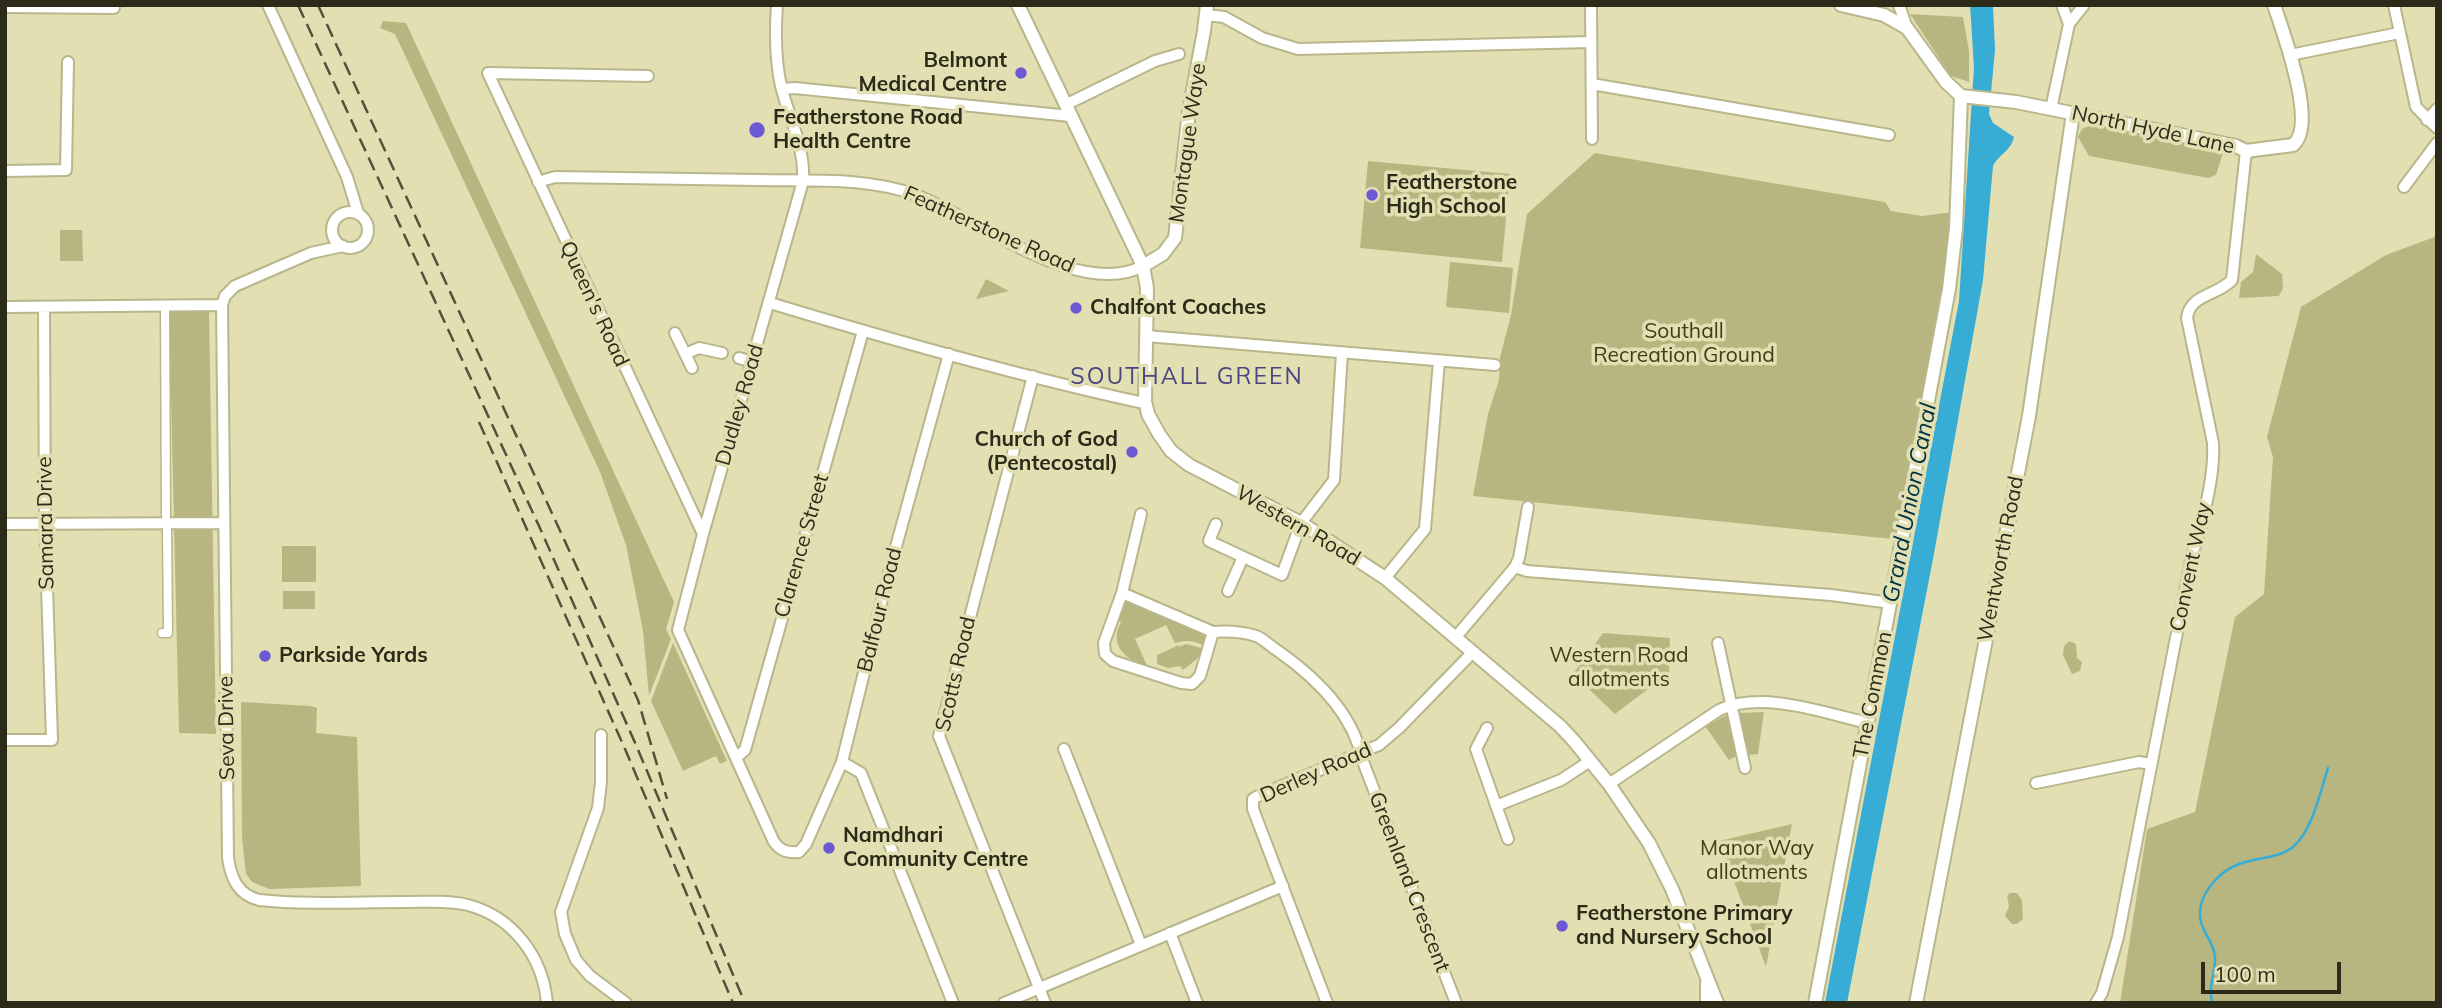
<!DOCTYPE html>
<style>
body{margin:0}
#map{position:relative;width:2442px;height:1008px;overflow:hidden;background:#e2e0b3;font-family:Mulish,sans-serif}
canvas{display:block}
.frame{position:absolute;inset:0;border:7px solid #2c2b19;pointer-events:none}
.scale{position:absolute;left:2201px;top:962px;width:140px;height:32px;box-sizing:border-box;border:4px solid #2c2b19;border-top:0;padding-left:9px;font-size:21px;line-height:24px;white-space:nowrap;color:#2c2b19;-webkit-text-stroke:5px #e2e0b3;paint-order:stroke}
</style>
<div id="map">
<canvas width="2442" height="1008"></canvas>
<div class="frame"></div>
<div class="scale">100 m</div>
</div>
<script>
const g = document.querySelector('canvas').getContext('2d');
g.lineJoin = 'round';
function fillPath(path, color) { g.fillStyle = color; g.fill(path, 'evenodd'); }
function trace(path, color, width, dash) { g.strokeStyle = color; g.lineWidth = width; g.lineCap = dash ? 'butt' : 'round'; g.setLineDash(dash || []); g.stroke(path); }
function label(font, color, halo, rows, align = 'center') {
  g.font = font + ' Mulish,sans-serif'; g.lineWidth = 7; g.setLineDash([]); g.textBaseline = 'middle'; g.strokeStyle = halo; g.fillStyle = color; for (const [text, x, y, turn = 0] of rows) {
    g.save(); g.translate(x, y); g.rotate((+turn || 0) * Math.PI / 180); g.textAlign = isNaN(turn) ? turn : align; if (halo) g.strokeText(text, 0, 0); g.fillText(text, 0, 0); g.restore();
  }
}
fillPath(new Path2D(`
 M 1910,14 L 1963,17 L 1969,51 L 1969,82 L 1951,76 Z
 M 383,21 L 406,23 L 674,602 L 666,629 L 671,639 L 649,696 L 643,631 L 626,545 L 600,472 L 395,34 L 380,28 Z
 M 2091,125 L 2222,150 L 2223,153 L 2216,175 L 2208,178 L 2089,156 L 2078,137 L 2082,129 Z
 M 1595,153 L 1885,202 L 1891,211 L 1922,216 L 1953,212 L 1948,288 L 1902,540 L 1473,496 L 1488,414 L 1499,380 L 1500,357 L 1511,315 L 1527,214 Z
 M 1368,161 L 1510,174 L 1502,262 L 1360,248 Z
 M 60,230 L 82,230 L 83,261 L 60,261 Z
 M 2437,236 L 2437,1003 L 2120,1003 L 2147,829 L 2195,812 L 2235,617 L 2264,594 L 2273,457 L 2267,437 L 2301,307 L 2386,255 Z
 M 2256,254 L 2282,274 L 2283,288 L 2279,296 L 2239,298 L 2241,282 L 2253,272 Z
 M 1450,262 L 1513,268 L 1509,313 L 1446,307 Z
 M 986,279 L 1009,291 L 976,299 Z
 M 209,311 L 216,734 L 179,733 L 169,312 Z
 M 282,546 L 316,546 L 316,582 L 282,582 Z
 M 283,591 L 315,591 L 315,609 L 283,609 Z
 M 1126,600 L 1205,636 L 1206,638 L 1203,645 C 1193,640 1185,640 1175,643 L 1166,625 L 1135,639 L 1149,670 C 1129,660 1107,647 1121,622 L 1118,620 L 1123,602 Z
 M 1603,633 L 1670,638 L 1669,673 L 1615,714 L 1573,674 Z
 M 2069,641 L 2076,644 L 2077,658 L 2082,662 L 2080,671 L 2072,674 L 2063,655 L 2064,646 Z
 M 673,643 L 727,761 L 720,764 L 716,756 L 683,771 L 651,701 Z
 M 1186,644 L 1202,648 L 1197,659 L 1183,670 L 1180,666 L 1168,668 L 1157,664 L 1157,655 L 1179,645 L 1179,647 Z
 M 241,702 L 311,706 L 317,708 L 316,733 L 357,737 L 361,886 L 269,889 L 252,882 L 246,874 L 242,837 Z
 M 1764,712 L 1758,754 L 1747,755 L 1738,713 Z
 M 1729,714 L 1737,756 L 1729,760 L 1705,726 Z
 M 1792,824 L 1766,967 L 1719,841 Z
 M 2010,893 L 2017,893 L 2022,900 L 2023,919 L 2017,924 L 2012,924 L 2005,916 L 2009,906 L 2007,896 Z`), '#b8b680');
fillPath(new Path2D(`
 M 1970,5 L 1993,5 L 1995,50 L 1989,114 L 1993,123 L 2014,137 C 2011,151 1999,154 1993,166 L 1983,280 L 1933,559 L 1847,1003 L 1825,1003 L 1959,301 L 1974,67 Z`), '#37acd5');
trace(new Path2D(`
 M 2212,1003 C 2208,983 2216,973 2215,956 C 2213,942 2204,934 2201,922 C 2195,897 2218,872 2239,864 C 2257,857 2279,859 2294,846 C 2312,831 2321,790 2328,768`), '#37acd5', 2.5);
const pedestrian = new Path2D(`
 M 165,305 L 166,516
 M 162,633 L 168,633 L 167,529`);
const minor = new Path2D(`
 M 268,5 L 347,177 L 358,213
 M 777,5 C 775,33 775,59 781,86 C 789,118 805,147 803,181 L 703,534 L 678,630 L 774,842 C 781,851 787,853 799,852 L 806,844 L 842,762 L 886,583 L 949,354
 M 1591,5 L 1592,139
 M 1899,5 L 1907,28
 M 2062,5 L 2069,24
 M 2394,5 L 2416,107 L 2437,128
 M 5,7 L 114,8
 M 1206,15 L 1224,17 L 1262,38 L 1298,49 L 1591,42
 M 2290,55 L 2399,33
 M 648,76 L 488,73 L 703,534
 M 1592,84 L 1889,135
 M 782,89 L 795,88 L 1070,116
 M 1065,105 L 1155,61 L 1179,54
 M 2051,109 L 2069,24 L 2084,5
 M 2427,120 L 2437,109
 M 5,171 L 66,170 L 68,62
 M 538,182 L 555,177 C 623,178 691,179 758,180 C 811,181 867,177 916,195 C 977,218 1079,300 1143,266
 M 2404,187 L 2437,143
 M332 230a18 18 0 1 1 36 0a18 18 0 1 1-36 0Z
 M 343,246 L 311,253 L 235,286 L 225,296 L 222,305 L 228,858 C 231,878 238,895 259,900 C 306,905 356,902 404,902 C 425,902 447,900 468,905 C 513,917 543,957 547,1003
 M 770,303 C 892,340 1015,375 1139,402 L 1145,401
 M 5,307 L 222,305
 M 675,333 L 692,368
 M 1146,336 L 1495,365
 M 685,354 L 699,348 L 722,353
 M 739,358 L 753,362
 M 1033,376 L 939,736 L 1045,1003
 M 5,524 L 224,523
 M 1216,524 L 1209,541 L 1282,575 L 1301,523 L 1334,480 L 1342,353
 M 1515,567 L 1527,571 L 1831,595 L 1891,603
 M 1385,578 L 1425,529 L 1439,361
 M 1228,591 L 1243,557
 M 1122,593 L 1213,632 L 1200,676 L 1192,684 L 1181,683 L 1113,661 L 1105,654 L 1104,643 Z
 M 1122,593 L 1141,514
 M 1213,632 C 1227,631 1243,632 1256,636 C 1264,639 1271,647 1278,651 C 1315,677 1353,713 1362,759 L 1456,1003
 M 1455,638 L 1515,567 L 1519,558 L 1528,507
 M 1718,643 L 1745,768
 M 1487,728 L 1476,749 L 1508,839
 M 601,735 L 601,782 L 598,808 L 561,912 L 565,934 L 576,960 L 590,976 L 626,1003
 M 5,740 L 52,740 L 45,524 L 44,307
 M 1064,749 L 1141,945
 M 737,757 L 745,750 L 863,331
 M 842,762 L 861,773 L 953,1003
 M 2036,783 L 2139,762 L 2151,764
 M 1609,784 L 1719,710 C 1764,690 1823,713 1868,723
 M 1496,806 L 1561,780 L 1590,761
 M 1170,933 L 1197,1003
 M 1004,1003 L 1283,886
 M 1327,1003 L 1253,809 L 1253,799 L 1258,796 L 1379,745 L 1399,728 L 1472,653
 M 2096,1003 L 2102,993 L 2118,937 L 2192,555 C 2202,524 2215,476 2213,443 L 2187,318 C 2190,294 2217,296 2232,280 L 2246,151`);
const tertiary = new Path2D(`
 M 1018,5 L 1143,266 L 1147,288 L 1145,401 L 1148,414 L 1159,434 L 1171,451 L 1189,465 L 1301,523 L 1385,578 L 1560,726 L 1574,741 L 1609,784 L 1649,843 L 1672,889 L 1717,1003
 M 1841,5 L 1884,15 L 1907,28 L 1946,82 L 1961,96 L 2016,102 L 2236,146 L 2246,151 L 2293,145 C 2318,125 2283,32 2274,5
 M 1143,266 L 1163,254 L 1175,238 L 1189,111 L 1204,31 L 1207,5
 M 1707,1003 L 1707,983
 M 1815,1003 L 1949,289 L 1956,228 L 1961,96
 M 1916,1003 L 2029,416 L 2073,113`);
trace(pedestrian, '#b8b68a', 11);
trace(minor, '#b8b68a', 14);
trace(tertiary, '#b8b68a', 16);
trace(pedestrian, '#fff', 8);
trace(minor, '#fff', 10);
trace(tertiary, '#fff', 12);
trace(new Path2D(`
 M 298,5 L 539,526 L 636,745 L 745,1003
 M 318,5 L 638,700 L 667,799
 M 479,422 L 625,749 L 733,1003`), '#53523a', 2.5, [14, 7]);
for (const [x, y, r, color] of [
 [1021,73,7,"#6d59d3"],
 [757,130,9,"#6d59d3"],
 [1372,195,7,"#6d59d3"],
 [1076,308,7,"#6d59d3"],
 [1132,452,7,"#6d59d3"],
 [265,656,7,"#6d59d3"],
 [829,848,7,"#6d59d3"],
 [1562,926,7,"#6d59d3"]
]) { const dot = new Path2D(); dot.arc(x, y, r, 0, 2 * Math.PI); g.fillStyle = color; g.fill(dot); trace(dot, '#e2e0b3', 2.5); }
label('bold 21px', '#2c2b19', '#e2e0b3', [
 ["Belmont",1007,61,"right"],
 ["Medical Centre",1007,85,"right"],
 ["Featherstone Road",773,118],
 ["Health Centre",773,142],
 ["Featherstone",1386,183],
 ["High School",1386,207],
 ["Chalfont Coaches",1090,308],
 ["Church of God",1118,440,"right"],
 ["(Pentecostal)",1118,464,"right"],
 ["Parkside Yards",279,656],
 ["Namdhari",843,836],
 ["Community Centre",843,860],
 ["Featherstone Primary",1576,914],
 ["and Nursery School",1576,938]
], 'left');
label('21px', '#2c2b19', '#e2e0b3', [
 ["North Hyde Lane",2153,130,12],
 ["Montague Waye",1188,143,-82],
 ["Featherstone Road",989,230,24],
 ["Queen's Road",594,304,65],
 ["Dudley Road",740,405,-74],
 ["Samara Drive",46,523,-91],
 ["Western Road",1298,526,30],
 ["Clarence Street",802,546,-74],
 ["Wentworth Road",2001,559,-79],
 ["Convent Way",2191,567,-78],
 ["Balfour Road",880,610,-76],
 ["Scotts Road",956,674,-77],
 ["The Common",1873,695,-79],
 ["Seva Drive",227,728,-91],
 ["Derley Road",1316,773,-24],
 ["Greenland Crescent",1409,882,69]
]);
label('21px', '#3f3d15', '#e2e0b3', [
 ["Southall",1684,332],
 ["Recreation Ground",1684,356],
 ["Western Road",1619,656],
 ["allotments",1619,680],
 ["Manor Way",1757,849],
 ["allotments",1757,873]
]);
g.letterSpacing = '2px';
label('23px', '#4b4482', '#e2e0b3', [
 ["SOUTHALL GREEN",1187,377]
]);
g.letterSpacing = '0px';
label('italic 23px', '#003243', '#e2e0b3', [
 ["Grand Union Canal",1910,503,-79]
]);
</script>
